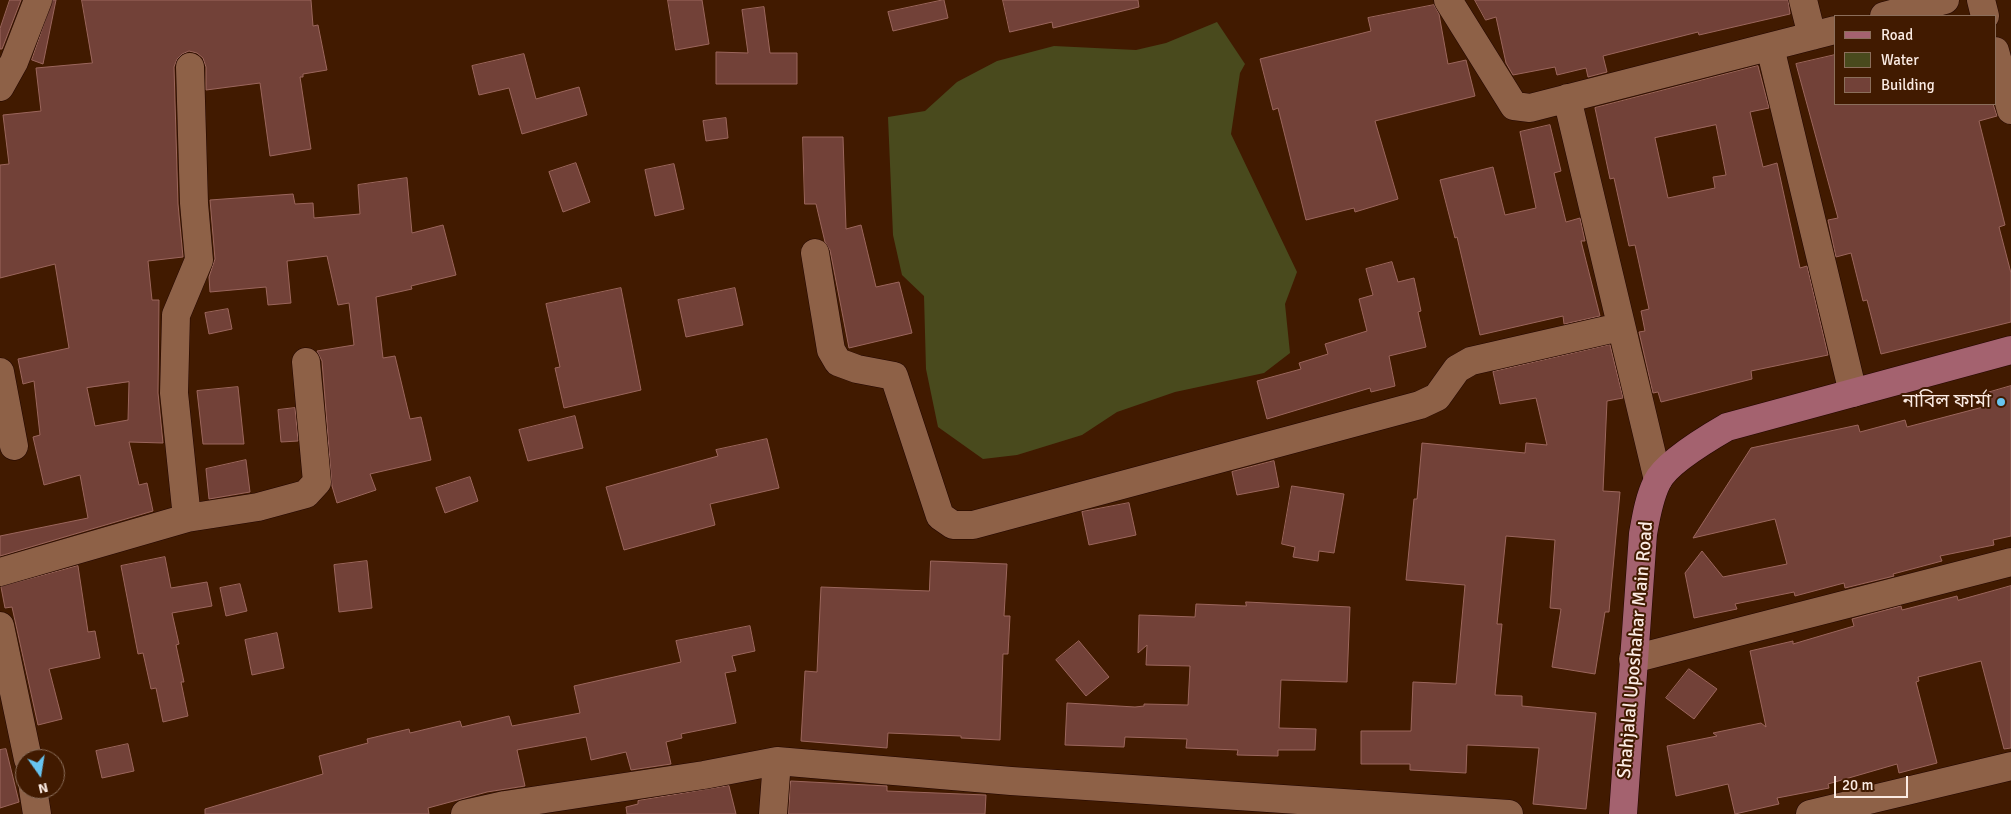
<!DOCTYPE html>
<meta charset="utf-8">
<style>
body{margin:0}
#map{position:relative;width:2011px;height:814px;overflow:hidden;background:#411a00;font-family:Signika,sans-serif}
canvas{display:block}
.legend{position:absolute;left:1834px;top:15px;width:162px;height:90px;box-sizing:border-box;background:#411a00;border:1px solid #8b6e5b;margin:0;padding:6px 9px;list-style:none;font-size:15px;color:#fbebe3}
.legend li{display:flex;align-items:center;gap:10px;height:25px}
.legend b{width:25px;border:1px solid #8b6e5b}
.north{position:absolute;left:15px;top:749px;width:50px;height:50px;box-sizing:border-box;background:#411a00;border:1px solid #8b6e5b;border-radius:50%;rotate:167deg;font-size:14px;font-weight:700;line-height:20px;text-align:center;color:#fbebe3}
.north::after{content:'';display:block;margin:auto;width:18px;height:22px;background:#67c4f0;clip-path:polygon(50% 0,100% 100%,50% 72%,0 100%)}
.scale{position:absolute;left:1834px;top:776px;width:74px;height:22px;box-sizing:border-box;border:2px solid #fbebe3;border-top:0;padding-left:6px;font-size:15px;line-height:18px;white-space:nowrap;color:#fbebe3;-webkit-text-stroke:4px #411a00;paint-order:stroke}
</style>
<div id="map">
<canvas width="2011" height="814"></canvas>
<ul class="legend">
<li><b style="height:6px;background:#a4626f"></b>Road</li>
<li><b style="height:14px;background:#494a1d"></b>Water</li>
<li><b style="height:14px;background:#724138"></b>Building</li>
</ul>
<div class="north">N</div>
<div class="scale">20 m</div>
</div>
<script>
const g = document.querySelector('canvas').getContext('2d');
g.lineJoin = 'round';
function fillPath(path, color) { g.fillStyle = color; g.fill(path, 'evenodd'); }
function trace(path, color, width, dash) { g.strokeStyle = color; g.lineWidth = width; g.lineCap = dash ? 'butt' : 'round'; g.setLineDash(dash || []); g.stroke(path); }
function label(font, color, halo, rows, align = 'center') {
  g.font = font + ' Signika,"Noto Sans Bengali",sans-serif'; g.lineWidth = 4; g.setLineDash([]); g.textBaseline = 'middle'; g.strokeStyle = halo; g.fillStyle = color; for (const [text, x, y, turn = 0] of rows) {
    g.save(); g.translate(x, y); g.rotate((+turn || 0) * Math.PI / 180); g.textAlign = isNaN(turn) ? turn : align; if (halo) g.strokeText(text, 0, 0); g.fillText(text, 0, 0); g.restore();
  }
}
fillPath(new Path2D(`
 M 1217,22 L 1245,64 L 1240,73 L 1231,134 L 1297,272 L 1285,304 L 1290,353 L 1264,373 L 1175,392 L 1117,412 L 1082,435 L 1017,455 L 983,459 L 938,427 L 926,369 L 924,296 L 902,275 L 893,235 L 888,117 L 925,111 L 957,82 L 997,61 L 1054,46 L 1136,50 L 1166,43 Z`), '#494a1d');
const building = new Path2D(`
 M 10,0 L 21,0 L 2,49 L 0,49 L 0,29 Z
 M 53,0 L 56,0 L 43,64 L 32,60 Z
 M 82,0 L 311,0 L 313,26 L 318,25 L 327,70 L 303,74 L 303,77 L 300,77 L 311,149 L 270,156 L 260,83 L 206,90 L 206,67 L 203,58 L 197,53 L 189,51 L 182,54 L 177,59 L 174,67 L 178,204 L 183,257 L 148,261 L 152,300 L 159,300 L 158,393 L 163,443 L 129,442 L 139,485 L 147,483 L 153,511 L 0,556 L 0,536 L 88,518 L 80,475 L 44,485 L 33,437 L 40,435 L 34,381 L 23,384 L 18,359 L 69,348 L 55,264 L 0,278 L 0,165 L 9,164 L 3,115 L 41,111 L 36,68 L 92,63 ZM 129,382 L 128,420 L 95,426 L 87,388 Z
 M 668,0 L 702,0 L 709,44 L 676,50 Z
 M 944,0 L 948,18 L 893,31 L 888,12 Z
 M 1003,0 L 1138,0 L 1139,7 L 1053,28 L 1052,22 L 1010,32 Z
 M 1475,0 L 1788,0 L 1790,14 L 1699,35 L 1698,32 L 1603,56 L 1607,72 L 1588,77 L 1586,68 L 1557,75 L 1555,67 L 1513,75 L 1506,63 L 1496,17 L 1486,20 Z
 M 1434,5 L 1439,14 L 1448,64 L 1466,60 L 1475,96 L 1375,121 L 1398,199 L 1355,212 L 1354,208 L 1306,220 L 1278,108 L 1273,110 L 1260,59 L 1371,31 L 1368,18 Z
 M 764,7 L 770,53 L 797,53 L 797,84 L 716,84 L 716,52 L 748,53 L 742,10 Z
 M 524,54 L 536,99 L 579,87 L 587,115 L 522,134 L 509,88 L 479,95 L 472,66 Z
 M 1835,55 L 1835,104 L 1993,104 L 1997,116 L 1979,121 L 2005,225 L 1999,227 L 2011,273 L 2011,322 L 1881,354 L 1867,300 L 1863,301 L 1851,253 L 1836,257 L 1828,220 L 1838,218 L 1796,64 Z
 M 1758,66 L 1769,108 L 1750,112 L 1763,167 L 1777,163 L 1800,268 L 1807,266 L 1828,355 L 1751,371 L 1752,379 L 1661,402 L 1658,392 L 1653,393 L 1639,332 L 1645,331 L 1641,311 L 1649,309 L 1635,245 L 1629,246 L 1614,178 L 1610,179 L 1595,108 ZM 1716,125 L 1726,175 L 1713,177 L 1715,188 L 1668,198 L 1655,138 Z
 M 726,118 L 728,138 L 706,141 L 703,121 Z
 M 1550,125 L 1561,171 L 1554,173 L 1566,222 L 1580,218 L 1585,241 L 1581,241 L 1600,316 L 1564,324 L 1563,316 L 1480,335 L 1457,237 L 1455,238 L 1440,180 L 1493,167 L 1505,215 L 1536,208 L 1520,132 Z
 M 803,137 L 843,137 L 846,229 L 861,225 L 876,287 L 899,282 L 912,333 L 849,348 L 830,250 L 825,242 L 816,204 L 805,204 Z
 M 576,163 L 590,202 L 563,212 L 549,172 Z
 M 674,164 L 684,209 L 655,216 L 645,170 Z
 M 407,178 L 412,233 L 443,225 L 456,275 L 411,286 L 412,289 L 376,297 L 383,358 L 395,356 L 410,419 L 421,417 L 431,460 L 370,474 L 376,490 L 337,503 L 332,486 L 322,361 L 317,351 L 354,345 L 349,303 L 338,305 L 327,256 L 287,261 L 291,303 L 268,305 L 266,287 L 210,292 L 209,277 L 215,259 L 210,200 L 293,194 L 295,204 L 313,203 L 314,218 L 360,214 L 358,185 Z
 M 1392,262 L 1398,282 L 1414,278 L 1421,311 L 1418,312 L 1426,347 L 1389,356 L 1395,386 L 1371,392 L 1370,388 L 1267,419 L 1257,381 L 1301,369 L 1299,363 L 1328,354 L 1325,344 L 1367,331 L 1359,299 L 1373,295 L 1366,269 Z
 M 621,288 L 641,390 L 564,408 L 555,368 L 560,367 L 546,304 Z
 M 735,288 L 743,325 L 686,337 L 678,300 Z
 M 228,309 L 232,329 L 209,334 L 205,313 Z
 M 1610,345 L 1623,398 L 1607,401 L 1603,491 L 1620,492 L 1609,612 L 1605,612 L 1595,674 L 1552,667 L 1561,609 L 1550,608 L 1555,540 L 1506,536 L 1497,624 L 1502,624 L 1495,695 L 1522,696 L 1522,706 L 1596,713 L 1586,809 L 1533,804 L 1539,748 L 1467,745 L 1466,773 L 1410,770 L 1410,764 L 1361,764 L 1361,731 L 1411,731 L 1413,682 L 1456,684 L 1465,585 L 1406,580 L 1414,499 L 1417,499 L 1422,443 L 1525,453 L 1526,443 L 1547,445 L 1536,398 L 1500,404 L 1493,372 Z
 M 2011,386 L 2011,536 L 1993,540 L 1994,545 L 1940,556 L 1942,561 L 1893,574 L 1894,576 L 1845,588 L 1844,583 L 1795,596 L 1794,592 L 1735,604 L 1737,609 L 1694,618 L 1685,573 L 1702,551 L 1723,577 L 1787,564 L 1775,519 L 1693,538 L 1751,448 L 1858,425 L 1860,432 L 1905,420 L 1907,427 L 1983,407 L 1980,395 Z
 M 238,387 L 244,444 L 203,444 L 197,391 Z
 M 295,408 L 298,441 L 281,442 L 278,410 Z
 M 575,416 L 583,448 L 528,461 L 519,430 Z
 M 767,439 L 779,488 L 710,504 L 715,525 L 624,550 L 606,487 L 718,456 L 716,450 Z
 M 246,460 L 250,492 L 209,499 L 206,469 Z
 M 1274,461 L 1279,487 L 1237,495 L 1232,472 Z
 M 470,477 L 478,501 L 445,513 L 436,488 Z
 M 1292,486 L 1344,494 L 1334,553 L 1319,551 L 1318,561 L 1293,557 L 1295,547 L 1282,544 Z
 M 1129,503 L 1136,535 L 1089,545 L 1082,512 Z
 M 165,557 L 171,588 L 207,582 L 212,606 L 172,613 L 179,644 L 176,645 L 184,682 L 181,682 L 188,716 L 163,722 L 156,688 L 151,689 L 143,653 L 138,654 L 121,566 Z
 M 367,561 L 372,608 L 339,612 L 334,565 Z
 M 931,561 L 1007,564 L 1004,616 L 1010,616 L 1008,654 L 1003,654 L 1000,740 L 961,738 L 961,736 L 888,733 L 887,748 L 801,741 L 805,671 L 817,672 L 821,587 L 929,591 Z
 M 78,566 L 88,632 L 95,631 L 100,658 L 49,669 L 62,719 L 38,725 L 12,607 L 5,608 L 1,587 Z
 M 240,584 L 247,611 L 226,616 L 220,588 Z
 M 2011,586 L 2011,748 L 2004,749 L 1981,661 L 1918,677 L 1919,681 L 1916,682 L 1937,763 L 1899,773 L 1897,764 L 1828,784 L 1829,788 L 1777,798 L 1779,804 L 1735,814 L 1728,784 L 1676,796 L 1667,746 L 1717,736 L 1713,733 L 1761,723 L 1766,727 L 1750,651 L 1793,641 L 1793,644 L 1854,626 L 1852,619 L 1901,606 L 1902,610 L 1957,596 L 1958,600 Z
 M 1246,602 L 1350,607 L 1347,682 L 1281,680 L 1279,728 L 1316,729 L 1315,750 L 1278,750 L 1278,756 L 1237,755 L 1238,750 L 1186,748 L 1187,739 L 1125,737 L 1124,747 L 1065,745 L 1067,703 L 1135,707 L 1144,706 L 1144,704 L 1188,705 L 1190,666 L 1146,665 L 1147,645 L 1138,653 L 1139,615 L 1195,617 L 1196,604 L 1246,606 Z
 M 750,626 L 755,651 L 732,656 L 736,671 L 725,673 L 736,723 L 681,734 L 682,738 L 666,742 L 671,764 L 631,770 L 626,752 L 591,760 L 586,737 L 517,750 L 525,786 L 487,792 L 428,808 L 429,814 L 205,814 L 205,809 L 323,774 L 319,756 L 368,743 L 367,739 L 409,729 L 410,733 L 460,721 L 462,727 L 509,716 L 512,726 L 580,713 L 574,686 L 681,662 L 676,641 Z
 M 277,633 L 284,668 L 252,675 L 245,640 Z
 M 1079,641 L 1109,677 L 1086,696 L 1056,660 Z
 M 1689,669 L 1717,689 L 1694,719 L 1666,698 Z
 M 128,744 L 134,771 L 102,778 L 96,751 Z
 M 6,749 L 19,802 L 0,808 L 0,750 Z
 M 791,781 L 887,786 L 887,791 L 986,795 L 985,814 L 789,814 Z
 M 729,786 L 736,814 L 627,814 L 626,807 L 638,804 L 638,801 Z`);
fillPath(building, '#724138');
trace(building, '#9b665c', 1);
const minor = new Path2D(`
 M 1448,0 L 1514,106 L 1530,108 L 1835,30
 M 1803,0 L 1812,36
 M 1981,0 L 1985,16
 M 1884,16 L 1945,0
 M 1770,47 L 1853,393
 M 1995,51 L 2011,110
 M 0,87 L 14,62 L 38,0
 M 1567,98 L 1658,480
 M 815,253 L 831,350 L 838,362 L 857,369 L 894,376 L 940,516 L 953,525 L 973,525 L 1420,405 L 1437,397 L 1457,369 L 1471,361 L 1620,327
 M 0,372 L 14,446
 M 187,518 L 174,393 L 176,315 L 199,260 L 194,203 L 190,67
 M 0,572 L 187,518 L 258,507 L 306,494 L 317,482 L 306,362
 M 0,626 L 28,759
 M 1633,659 L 2011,562
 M 33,789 L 37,814
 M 465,814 L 505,805 L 704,775 L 777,761 L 1011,781 L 1509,814
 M 773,814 L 777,761
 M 1810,814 L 2011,766`);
const primary = new Path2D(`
 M 1623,814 L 1643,534 C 1646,517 1649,498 1657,482 C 1666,463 1708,438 1727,427 L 2011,350`);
trace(minor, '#220600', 29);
trace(primary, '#220600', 29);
trace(minor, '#8e6147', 28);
trace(primary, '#a4626f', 28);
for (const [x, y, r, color] of [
 [2001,402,5,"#67c4f0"]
]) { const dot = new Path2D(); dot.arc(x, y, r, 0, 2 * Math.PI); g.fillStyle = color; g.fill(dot); trace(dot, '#411a00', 2); }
label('19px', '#fbebe3', '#411a00', [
 ["নাবিল ফার্মা",1991,402]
], 'right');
label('19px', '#fbebe3', '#411a00', [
 ["Shahjalal Uposhahar Main Road",1636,650,-85]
]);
</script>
